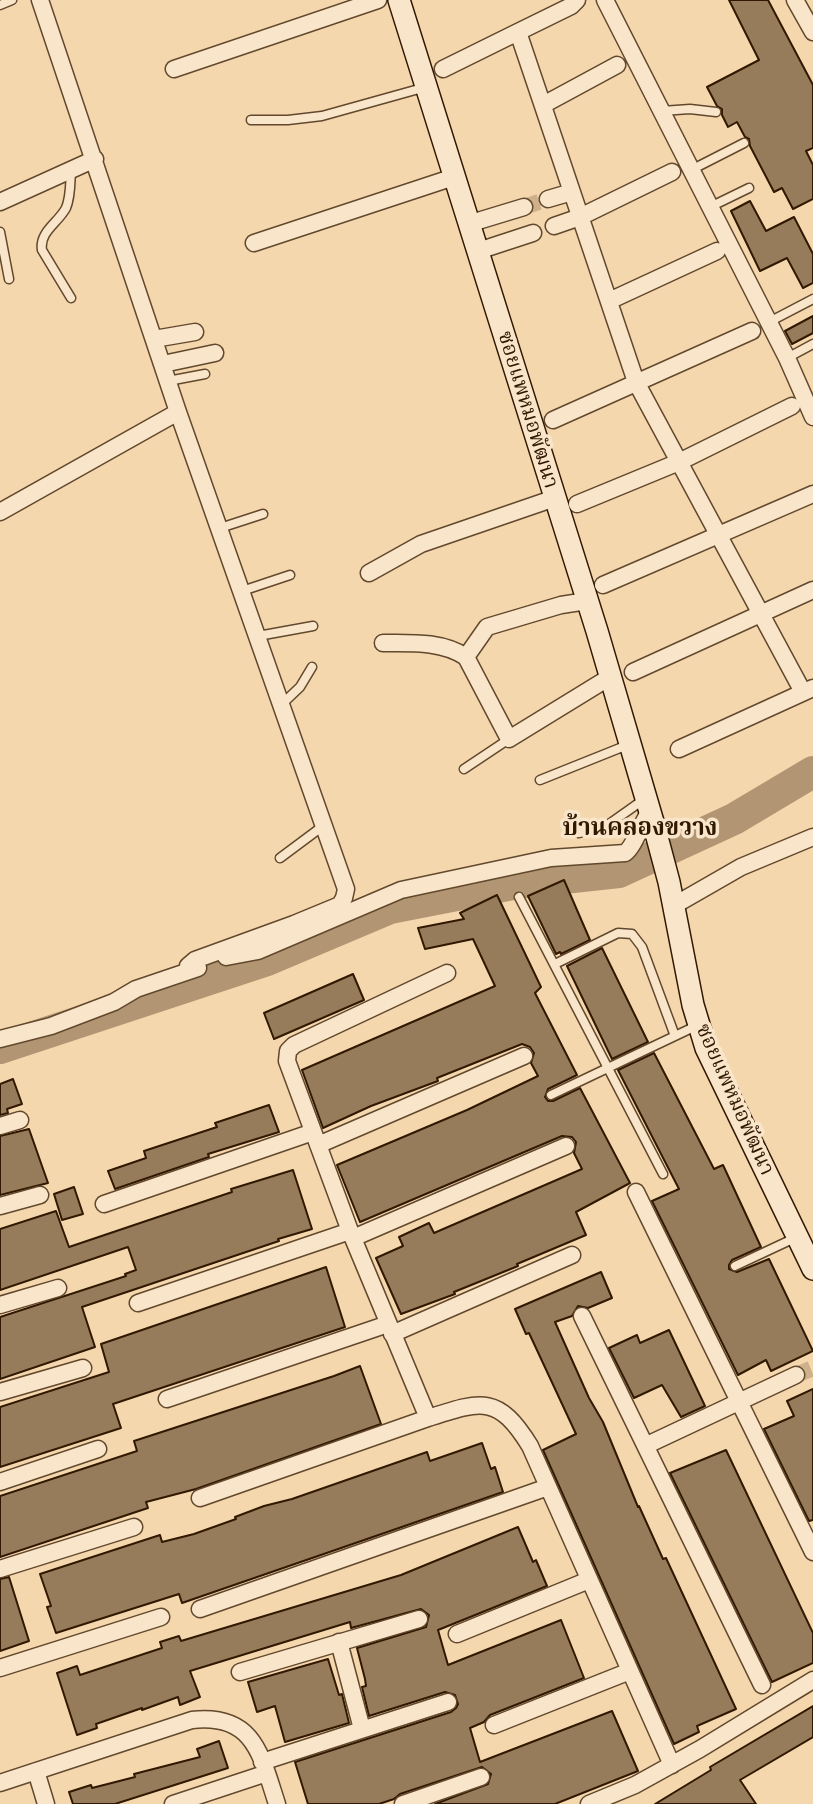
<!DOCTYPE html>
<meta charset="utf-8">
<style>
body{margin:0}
canvas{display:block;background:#f5d7ae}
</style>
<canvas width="813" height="1804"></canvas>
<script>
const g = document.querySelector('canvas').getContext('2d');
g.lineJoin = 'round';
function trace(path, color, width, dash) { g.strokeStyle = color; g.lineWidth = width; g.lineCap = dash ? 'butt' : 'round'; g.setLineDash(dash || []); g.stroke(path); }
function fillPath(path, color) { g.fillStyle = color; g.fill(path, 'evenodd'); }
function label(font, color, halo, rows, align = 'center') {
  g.font = font + ' "IM FELL French Canon","Noto Serif Thai",serif'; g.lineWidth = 7; g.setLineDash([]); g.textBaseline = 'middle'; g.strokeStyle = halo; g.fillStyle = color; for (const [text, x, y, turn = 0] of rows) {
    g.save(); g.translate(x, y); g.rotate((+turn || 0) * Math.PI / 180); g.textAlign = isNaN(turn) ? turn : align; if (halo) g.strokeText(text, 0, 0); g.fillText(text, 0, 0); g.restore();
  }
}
trace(new Path2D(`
 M 0,1048 L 267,960 L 390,908 L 518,883 L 619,872 L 734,819 L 813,772`), '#b29673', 32);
const building = new Path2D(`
 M 729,0 L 768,0 L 813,85 L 813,148 L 806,151 L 813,165 L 813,199 L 793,209 L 782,188 L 774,192 L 750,146 L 749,139 L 745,137 L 737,122 L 728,127 L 722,115 L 722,109 L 717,106 L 707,87 L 759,60 Z
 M 750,201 L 766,231 L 794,217 L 813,254 L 813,283 L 803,288 L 787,258 L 760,271 L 731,211 Z
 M 813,316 L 813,333 L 792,344 L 785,331 Z
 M 564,880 L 590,940 L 561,954 L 560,952 L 556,954 L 528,896 Z
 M 497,895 L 541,987 L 535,993 L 577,1075 L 548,1089 L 545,1097 L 548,1101 L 553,1101 L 580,1088 L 630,1183 L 576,1212 L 586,1235 L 517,1264 L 518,1266 L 454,1292 L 455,1294 L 401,1314 L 376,1258 L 403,1246 L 399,1237 L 429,1223 L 434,1233 L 582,1169 L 574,1153 L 576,1142 L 572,1137 L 562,1136 L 360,1222 L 337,1165 L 467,1110 L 538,1076 L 531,1063 L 534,1053 L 530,1047 L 522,1044 L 437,1078 L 438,1081 L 371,1106 L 323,1128 L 302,1070 L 495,986 L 473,939 L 425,949 L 418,928 L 464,919 L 460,913 Z
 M 602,948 L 648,1042 L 612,1059 L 567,966 Z
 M 353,974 L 364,1000 L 274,1039 L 264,1013 Z
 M 654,1053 L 714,1169 L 723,1165 L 761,1247 L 732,1260 L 729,1265 L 729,1269 L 737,1272 L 769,1259 L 813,1351 L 771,1371 L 766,1360 L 738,1375 L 652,1201 L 679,1189 L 618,1070 Z
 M 13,1079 L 22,1104 L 7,1109 L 8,1113 L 0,1115 L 0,1084 Z
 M 269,1105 L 279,1132 L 208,1154 L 209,1157 L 115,1189 L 108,1171 L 146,1158 L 144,1151 L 217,1127 L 215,1123 Z
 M 29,1129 L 48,1183 L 0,1195 L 0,1136 Z
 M 293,1170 L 312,1229 L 278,1239 L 279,1241 L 82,1307 L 95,1347 L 0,1379 L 0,1317 L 126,1276 L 125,1274 L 136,1270 L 128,1247 L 0,1290 L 0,1229 L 56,1211 L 69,1247 L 232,1192 L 231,1189 Z
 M 74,1187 L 83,1214 L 62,1220 L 54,1194 Z
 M 326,1267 L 345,1327 L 113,1404 L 121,1428 L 0,1467 L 0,1407 L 109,1372 L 101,1344 Z
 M 601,1272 L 612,1298 L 588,1308 L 578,1306 L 572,1316 L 555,1322 L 589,1398 L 603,1422 L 638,1507 L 639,1506 L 663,1559 L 666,1558 L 736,1709 L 697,1726 L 699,1732 L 674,1744 L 543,1450 L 576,1434 L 529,1333 L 526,1334 L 515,1309 Z
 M 669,1330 L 705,1406 L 681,1417 L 662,1385 L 634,1398 L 609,1348 L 637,1335 L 640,1343 Z
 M 360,1366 L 381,1424 L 196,1489 L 146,1502 L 148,1508 L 0,1557 L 0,1496 L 137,1451 L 134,1441 L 334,1376 Z
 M 813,1389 L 813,1520 L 809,1521 L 764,1429 L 794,1416 L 787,1401 Z
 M 482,1443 L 491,1469 L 495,1467 L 503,1492 L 182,1603 L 179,1594 L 56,1633 L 47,1607 L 51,1606 L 40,1574 L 160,1535 L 162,1542 L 194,1534 L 236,1519 L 235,1517 L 264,1506 L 292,1499 L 427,1452 L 430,1461 Z
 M 726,1450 L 813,1633 L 813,1663 L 772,1682 L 670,1473 Z
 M 518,1527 L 533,1562 L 536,1560 L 547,1586 L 438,1630 L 448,1665 L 561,1620 L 584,1678 L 490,1715 L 484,1722 L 470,1728 L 480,1762 L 612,1711 L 638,1771 L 555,1804 L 435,1804 L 488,1784 L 491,1774 L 482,1767 L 400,1794 L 394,1799 L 379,1804 L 308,1804 L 295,1762 L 451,1712 L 456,1708 L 458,1704 L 455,1695 L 445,1692 L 369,1716 L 362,1687 L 366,1686 L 365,1679 L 357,1648 L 426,1627 L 429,1615 L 421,1609 L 351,1628 L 350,1622 L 190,1671 L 200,1697 L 180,1705 L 178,1697 L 142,1710 L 142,1708 L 96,1724 L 97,1728 L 77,1735 L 57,1673 L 77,1666 L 80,1675 L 162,1648 L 160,1642 L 179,1636 L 181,1641 L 401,1575 Z
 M 9,1577 L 29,1641 L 0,1651 L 0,1579 Z
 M 328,1659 L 339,1695 L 342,1694 L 349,1723 L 285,1742 L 275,1706 L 257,1712 L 248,1682 Z
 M 813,1706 L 813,1737 L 740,1780 L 756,1804 L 655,1804 L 711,1770 L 710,1767 Z
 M 219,1741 L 228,1768 L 115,1804 L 73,1804 L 69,1792 L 91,1785 L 92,1788 L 135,1777 L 134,1774 L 200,1757 L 197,1749 Z`);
fillPath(building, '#977c5b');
trace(building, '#311901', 2);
trace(new Path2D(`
 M 524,207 L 548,199
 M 796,1375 L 813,1368`), '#ceb18b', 16, [16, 8]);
const lane = new Path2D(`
 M 0,5 L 12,0
 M 662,111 L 690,109 L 716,112
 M 251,120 L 288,120 L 322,116 L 426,87
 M 71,170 C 70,183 71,196 66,208 C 58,223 39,232 42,250 L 71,298
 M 691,170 L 744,143
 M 710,207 L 749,188
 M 0,232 L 9,279
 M 769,322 L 813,299
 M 787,358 L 813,344
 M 168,381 L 205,374
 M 220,528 L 263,514
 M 242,591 L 290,575
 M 258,636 L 313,626
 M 281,705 L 300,687 L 312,667
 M 464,769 L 509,739
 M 540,780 L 630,744
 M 579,833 L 605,827 L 643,800
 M 280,858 L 323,826
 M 519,897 L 663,1174
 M 555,964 L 618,933 L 632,934 L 642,947 L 675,1036
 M 551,1095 L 696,1026
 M 735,1266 L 797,1237`);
const street = new Path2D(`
 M 40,0 L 178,412 L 346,889 L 344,898 L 340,905 L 294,924 L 195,960 L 188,966 L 188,971
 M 577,0 L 571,6 L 518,32 L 636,382 L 803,692
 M 605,0 L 787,358 L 813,417
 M 795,0 L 813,32
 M 174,69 L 378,0
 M 443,69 L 518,32
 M 543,105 L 617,65
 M 548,199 L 572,192
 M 0,202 L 95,159
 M 468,224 L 524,207
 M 554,226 L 580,217 L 672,172
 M 254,243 L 454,177
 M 478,251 L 533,233
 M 609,301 L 717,251
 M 154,339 L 195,332
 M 163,364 L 215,353
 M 553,420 L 752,331
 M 577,504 L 679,462 L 792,406
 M 0,512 L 178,412
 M 369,573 L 421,544 L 555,498
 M 603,585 L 813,494
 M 383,643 C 411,643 442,641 466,657 L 509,739 L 610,677
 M 466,657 L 487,627 L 561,605 L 587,601
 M 633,672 L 813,590
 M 679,749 L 813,688
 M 673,906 L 741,867 L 813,837
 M 226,957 L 258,951 L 401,890 L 551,858 L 625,853 C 634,847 642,822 650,811
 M 447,973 L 294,1045 L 288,1051 L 287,1061 L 350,1231 L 428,1418 C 481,1401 498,1394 530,1446 L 672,1765
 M 0,1039 L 51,1026 L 114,1002 L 136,989 L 198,968
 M 0,1126 L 20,1120
 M 318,1145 L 524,1056
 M 636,1192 L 813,1552
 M 104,1204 L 313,1132
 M 0,1206 L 40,1195
 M 353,1238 L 566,1146
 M 138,1303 L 350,1231
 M 0,1305 L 58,1288
 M 582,1316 L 762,1685
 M 392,1334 L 572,1255
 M 0,1392 L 83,1368
 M 167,1399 L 388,1324
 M 647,1445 L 796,1375
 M 0,1482 L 98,1449
 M 200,1498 L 428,1418
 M 0,1569 L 134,1527
 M 200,1609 L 548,1487
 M 457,1634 L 589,1580
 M 339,1642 L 362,1729
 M 0,1668 L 161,1617
 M 240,1672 L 419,1619
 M 494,1725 L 630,1671
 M 262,1762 L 448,1702
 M 36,1771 L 46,1804
 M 0,1783 L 192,1720 C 254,1713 261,1755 277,1804
 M 173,1804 L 267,1773
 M 403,1804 L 481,1777
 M 589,1804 L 635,1785 L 700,1749 L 813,1680`);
const secondary = new Path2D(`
 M 399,0 L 597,631 L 653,822 L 669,882 L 693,1005 L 706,1048 L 813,1269`);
trace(lane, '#62482c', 11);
trace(street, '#62482c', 19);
trace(secondary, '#311901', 24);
trace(lane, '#f8e5ca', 8);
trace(street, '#f8e5ca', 16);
trace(secondary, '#f8e5ca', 21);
label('21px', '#311901', '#f8e5ca', [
 ["ซอยแพหมอพัฒนา",527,410,73],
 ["ซอยแพหมอพัฒนา",734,1100,66]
]);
label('bold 24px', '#311901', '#f8e5ca', [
 ["บ้านคลองขวาง",640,829]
]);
</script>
